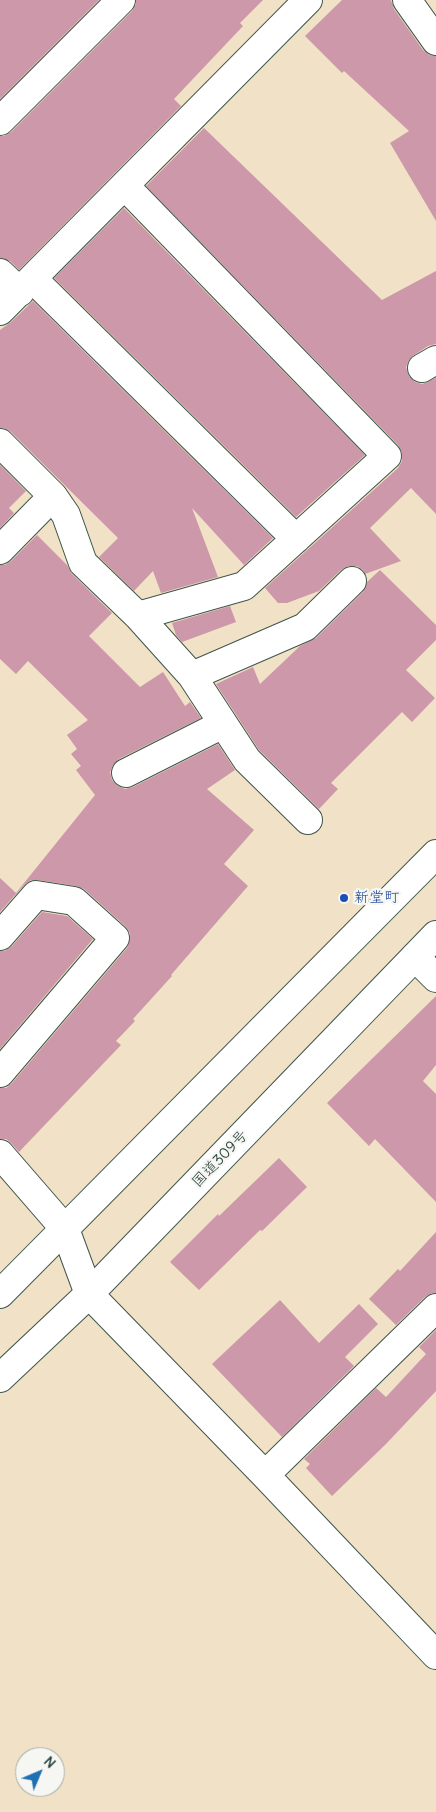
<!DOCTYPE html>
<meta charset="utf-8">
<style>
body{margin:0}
#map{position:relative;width:436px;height:1812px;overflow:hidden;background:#f1e1c6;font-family:Delius,sans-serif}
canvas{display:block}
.north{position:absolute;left:15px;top:1747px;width:50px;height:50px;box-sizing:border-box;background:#f6f6f2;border:1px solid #a0aca6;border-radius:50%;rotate:45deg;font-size:14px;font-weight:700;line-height:20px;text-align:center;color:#1f3d34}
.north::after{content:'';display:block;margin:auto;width:18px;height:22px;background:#1f6fb2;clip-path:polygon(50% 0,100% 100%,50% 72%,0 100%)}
</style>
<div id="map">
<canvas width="436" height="1812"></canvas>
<div class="north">N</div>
</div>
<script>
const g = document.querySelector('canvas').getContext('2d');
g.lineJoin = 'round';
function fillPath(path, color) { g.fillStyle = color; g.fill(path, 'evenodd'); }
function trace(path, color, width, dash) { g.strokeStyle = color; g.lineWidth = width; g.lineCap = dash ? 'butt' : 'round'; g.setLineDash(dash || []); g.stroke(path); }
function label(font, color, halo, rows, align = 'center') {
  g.font = font + ' Delius,"Klee One",sans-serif'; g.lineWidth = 4.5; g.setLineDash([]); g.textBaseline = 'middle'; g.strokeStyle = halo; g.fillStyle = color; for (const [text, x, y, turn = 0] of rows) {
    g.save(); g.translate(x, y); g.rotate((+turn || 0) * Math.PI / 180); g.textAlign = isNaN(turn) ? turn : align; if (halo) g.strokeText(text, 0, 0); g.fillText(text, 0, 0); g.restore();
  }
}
fillPath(new Path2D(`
 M 0,0 L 99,0 L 0,99 Z
 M 136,0 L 263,0 L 240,23 L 243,26 L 174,99 L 181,106 L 19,270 L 10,261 L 0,258 L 0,136 L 4,136 L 11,132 L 132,11 L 136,4 Z
 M 342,0 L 391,0 L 394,9 L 423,50 L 429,55 L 436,56 L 436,221 L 390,143 L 409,131 L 344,71 L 342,73 L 305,36 Z
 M 204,128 L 382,300 L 436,271 L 436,344 L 428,346 L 414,355 L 409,360 L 406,367 L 409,376 L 415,382 L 422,384 L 436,378 L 436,514 L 411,488 L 370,528 L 401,561 L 365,574 L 363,570 L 357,566 L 348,566 L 341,570 L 319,591 L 287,603 L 278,603 L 265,588 L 398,468 L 402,461 L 402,453 L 398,445 L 146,186 Z
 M 124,208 L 365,455 L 296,517 L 54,278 Z
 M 33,301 L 273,538 L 244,565 L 192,508 L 218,577 L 161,593 L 153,571 L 134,591 L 99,557 L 118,538 L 11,432 L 4,428 L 0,428 L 0,330 L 11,322 Z
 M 0,465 L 26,491 L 9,508 L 14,513 L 0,528 Z
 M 37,535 L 67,565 L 72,574 L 112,613 L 89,636 L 140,687 L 163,672 L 185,706 L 190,702 L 201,718 L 119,759 L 113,765 L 110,772 L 112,780 L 118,786 L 125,789 L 133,787 L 218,744 L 235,770 L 207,789 L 254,830 L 224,864 L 248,886 L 171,975 L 172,976 L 133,1019 L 135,1021 L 116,1041 L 121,1045 L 19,1152 L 11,1143 L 6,1139 L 0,1139 L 0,1088 L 6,1088 L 12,1083 L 127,948 L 130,940 L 130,933 L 125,926 L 84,889 L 76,886 L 38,880 L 31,880 L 24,885 L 0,912 L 0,878 L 16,893 L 95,795 L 76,770 L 81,766 L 71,754 L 77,749 L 67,735 L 88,720 L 28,661 L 16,674 L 0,659 L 0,565 L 5,565 L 11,561 Z
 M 380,570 L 436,625 L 436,640 L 406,670 L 435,698 L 412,722 L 402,712 L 331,783 L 338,789 L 319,809 L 259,750 L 216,684 L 253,667 L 260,684 L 300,646 L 316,638 L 363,592 L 367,582 Z
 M 230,606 L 236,622 L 182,642 L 176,635 L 172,623 Z
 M 42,912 L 67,916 L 93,939 L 0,1049 L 0,951 L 5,951 L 12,946 Z
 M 436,996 L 436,1065 L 423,1081 L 436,1094 L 436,1202 L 375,1139 L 369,1146 L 327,1103 Z
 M 279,1158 L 307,1187 L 262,1231 L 260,1230 L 199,1290 L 170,1262 L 218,1214 L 219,1216 Z
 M 436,1232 L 436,1293 L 432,1293 L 425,1297 L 396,1325 L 369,1299 L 398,1269 L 400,1271 Z
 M 280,1300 L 319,1343 L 359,1304 L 378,1324 L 345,1357 L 354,1366 L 282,1437 L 212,1364 Z
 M 436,1330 L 436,1391 L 386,1444 L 332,1496 L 306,1468 L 310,1464 L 304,1459 L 376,1388 L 386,1397 L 426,1354 L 419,1347 Z`), '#cc98aa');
const minor = new Path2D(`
 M 407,0 L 436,41
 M 0,121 L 121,0
 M 125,186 L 387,456 L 244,586 L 138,616
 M 0,273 L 20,292
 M 33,279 L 296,539
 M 0,311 L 308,0
 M 422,368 L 436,360
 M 0,443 L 53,496 L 66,515 L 83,563 L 138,616 L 192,676 L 247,760 L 308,820
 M 0,550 L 53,496
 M 192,676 L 305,627 L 352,581
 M 126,773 L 223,724
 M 0,936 L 36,895 L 74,901 L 115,938 L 0,1073
 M 415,957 L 436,978
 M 0,1154 L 65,1229 L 89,1294 L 265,1475 L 436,1655
 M 265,1475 L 436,1308`);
const trunk = new Path2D(`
 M 0,1294 L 436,854
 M 0,1378 L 89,1294 L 436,935`);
trace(minor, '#3e564a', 30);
trace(trunk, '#3e564a', 30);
trace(minor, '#fff', 28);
trace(trunk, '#fff', 28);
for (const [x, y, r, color] of [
 [344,898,5,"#1a4fb4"]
]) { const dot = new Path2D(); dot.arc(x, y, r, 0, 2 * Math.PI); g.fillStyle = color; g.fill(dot); trace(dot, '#f6f6f2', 2); }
label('15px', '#164399', '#f6f6f2', [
 ["新堂町",354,898]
], 'left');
label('15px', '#1f3d34', '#f6f6f2', [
 ["国道309号",220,1159,-46]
]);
</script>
